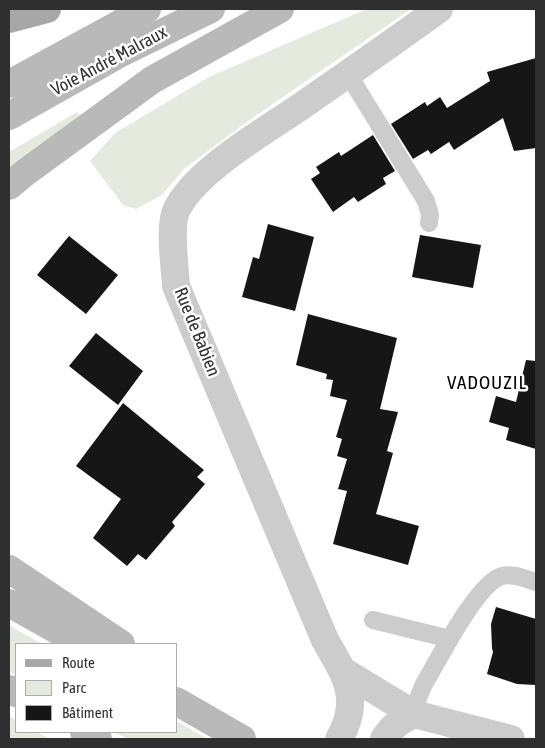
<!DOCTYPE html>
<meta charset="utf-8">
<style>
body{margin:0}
#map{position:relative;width:545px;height:748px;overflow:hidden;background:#fff;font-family:"Asap Condensed",sans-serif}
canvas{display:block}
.frame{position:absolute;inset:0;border:10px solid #2f2f2f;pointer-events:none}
.legend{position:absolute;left:15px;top:643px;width:162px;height:90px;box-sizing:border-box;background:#fff;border:1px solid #acacac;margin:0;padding:6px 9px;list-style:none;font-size:15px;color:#2f2f2f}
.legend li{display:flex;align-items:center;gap:10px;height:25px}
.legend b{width:25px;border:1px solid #acacac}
</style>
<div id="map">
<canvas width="545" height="748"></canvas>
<div class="frame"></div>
<ul class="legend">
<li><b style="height:6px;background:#a7a7a7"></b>Route</li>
<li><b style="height:14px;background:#e4ebde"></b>Parc</li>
<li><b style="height:14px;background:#161616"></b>Bâtiment</li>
</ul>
</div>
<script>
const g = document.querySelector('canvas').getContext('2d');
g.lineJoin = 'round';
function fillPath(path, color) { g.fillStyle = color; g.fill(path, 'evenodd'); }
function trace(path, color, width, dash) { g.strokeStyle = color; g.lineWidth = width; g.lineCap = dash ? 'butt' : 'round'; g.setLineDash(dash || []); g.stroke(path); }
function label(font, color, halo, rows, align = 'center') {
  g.font = font + ' "Asap Condensed",sans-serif'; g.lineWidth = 5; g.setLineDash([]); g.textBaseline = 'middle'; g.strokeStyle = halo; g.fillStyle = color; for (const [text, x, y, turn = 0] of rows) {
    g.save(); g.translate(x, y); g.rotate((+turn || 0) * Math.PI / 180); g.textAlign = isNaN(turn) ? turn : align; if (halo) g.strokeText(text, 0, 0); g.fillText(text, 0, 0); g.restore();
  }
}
fillPath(new Path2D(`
 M 367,9 L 411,9 L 248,121 L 184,169 L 162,195 L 136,209 L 123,205 L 90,161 L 115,133 L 209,77 Z
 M 77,112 L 80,116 L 9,171 L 9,152 Z
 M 9,625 L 42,644 L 16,644 L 16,676 L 9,671 Z
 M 9,716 L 16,720 L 16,732 L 37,732 L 50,739 L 9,739 Z
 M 176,721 L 208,739 L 128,739 L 114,732 L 176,732 Z`), '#e4ebde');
fillPath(new Path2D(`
 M 536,58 L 536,148 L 514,151 L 503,118 L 454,150 L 449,142 L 431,154 L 428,150 L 413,159 L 391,124 L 425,102 L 427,106 L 440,97 L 447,108 L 490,81 L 487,72 Z
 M 373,135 L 395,171 L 383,178 L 386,184 L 358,202 L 354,197 L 333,212 L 311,179 L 320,173 L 316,167 L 339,152 L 341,156 Z
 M 268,224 L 314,237 L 295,311 L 242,297 L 253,257 L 259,259 Z
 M 420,235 L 481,245 L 473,288 L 412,277 Z
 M 69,236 L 118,275 L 86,314 L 37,275 Z
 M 308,314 L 397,338 L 380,409 L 398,412 L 387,451 L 393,453 L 376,514 L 419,526 L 408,565 L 333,544 L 347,491 L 338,489 L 347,459 L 337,456 L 342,439 L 336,437 L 347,400 L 330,396 L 333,380 L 326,379 L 327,374 L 296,365 Z
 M 96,333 L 143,371 L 118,405 L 69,366 Z
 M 526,360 L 536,361 L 536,449 L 506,440 L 509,428 L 489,422 L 496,396 L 516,402 Z
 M 123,403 L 204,470 L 197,477 L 205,484 L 172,522 L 175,526 L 146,560 L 138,554 L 127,566 L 93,538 L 121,499 L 76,466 Z
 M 496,607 L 536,619 L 536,685 L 517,684 L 487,674 L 493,652 L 492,648 L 491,624 Z`), '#161616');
trace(new Path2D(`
 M 348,74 L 426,201 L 430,215 L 429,223
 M 373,620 L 450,639
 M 414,714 L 418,698 L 424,684 C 439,659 474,589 499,577 C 511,572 525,579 536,582`), '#ccc', 18);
trace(new Path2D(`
 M 343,671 L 414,714 L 511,739
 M 339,739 C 362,700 346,676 325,640 L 176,286 C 175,268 169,227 176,211 C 194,171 267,130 303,105 C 349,73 394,42 439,9
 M 384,739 C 392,726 401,720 414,714`), '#ccc', 28);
trace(new Path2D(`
 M 9,84 L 147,9
 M 9,116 L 119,54 L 211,9
 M 9,186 L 26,172 L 152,80 L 280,9
 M 9,569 L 121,644
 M 9,603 L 82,644
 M 9,689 L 16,693
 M 176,701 L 242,739
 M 84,732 L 98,739`), '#b9b9b9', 28);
trace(new Path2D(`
 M 9,19 L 47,9`), '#a7a7a7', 28);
label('18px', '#2f2f2f', '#fff', [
 ["Voie André Malraux",109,61,-28],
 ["Rue de Babien",197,332,68]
]);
g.letterSpacing = '1px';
label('19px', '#000', '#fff', [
 ["VADOUZIL",487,383]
]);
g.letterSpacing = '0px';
</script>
